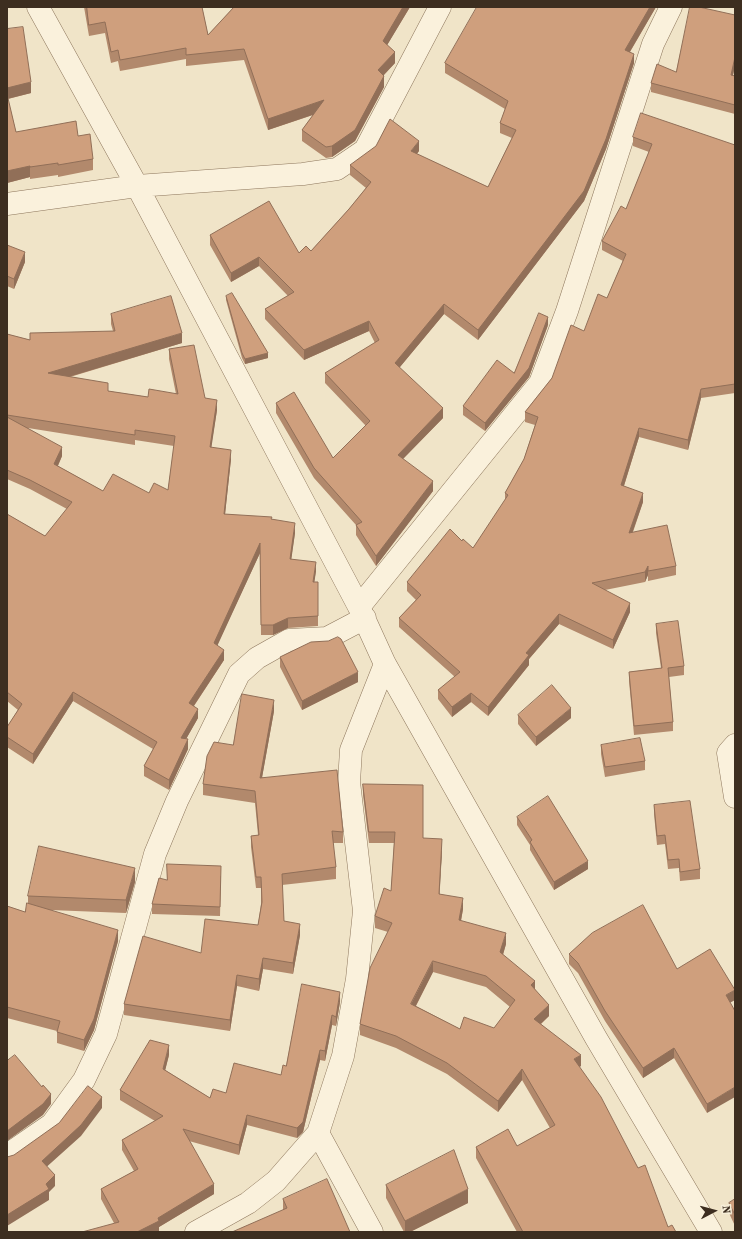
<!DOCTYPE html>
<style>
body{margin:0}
#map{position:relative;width:742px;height:1239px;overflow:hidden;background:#f0e4c8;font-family:"Source Serif 4",serif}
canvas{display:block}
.frame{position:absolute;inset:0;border:8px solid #3d2e20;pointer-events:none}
.north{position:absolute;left:694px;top:1191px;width:40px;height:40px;-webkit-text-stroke:3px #f7eed8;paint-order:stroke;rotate:84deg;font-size:11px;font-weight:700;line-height:16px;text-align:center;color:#3d2e20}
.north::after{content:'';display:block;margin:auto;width:14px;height:18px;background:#3d2e20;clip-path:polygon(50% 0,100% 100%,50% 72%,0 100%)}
</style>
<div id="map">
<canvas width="742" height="1239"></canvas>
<div class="frame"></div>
<div class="north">N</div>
</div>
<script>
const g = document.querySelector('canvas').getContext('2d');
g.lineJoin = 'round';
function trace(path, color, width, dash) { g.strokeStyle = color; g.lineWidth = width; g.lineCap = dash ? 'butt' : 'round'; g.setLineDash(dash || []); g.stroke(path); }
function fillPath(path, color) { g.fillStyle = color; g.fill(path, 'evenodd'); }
const minor = new Path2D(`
 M 38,7 L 137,186 L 359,607 L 385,664 L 596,1038 L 711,1232
 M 7,204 L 137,186 L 303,174 L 337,169 L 365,150 L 440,7
 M 359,607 L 540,383 L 567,311 L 653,44 L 671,7
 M 735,745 L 728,753 L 735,797
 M 318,1133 L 372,1232
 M 7,1155 L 52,1124 L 84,1080 L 106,1034 L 155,854 L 177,801 L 239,674 L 257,658 L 289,640 L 327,638 L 365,618
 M 196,1232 L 248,1203 L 276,1181 L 318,1133 L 343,1056 L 357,979 L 364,911 L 349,782 L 351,750 L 385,664`);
trace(minor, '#8d765c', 23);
trace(minor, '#faf1dc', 22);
fillPath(new Path2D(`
 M 84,7 L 202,7 L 208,35 L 234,7 L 410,7 L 387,45 L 395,63 L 384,75 L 384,87 L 355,141 L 332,157 L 326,158 L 302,141 L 302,130 L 313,115 L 268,130 L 244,60 L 186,66 L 186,59 L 120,71 L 118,61 L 111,63 L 105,33 L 89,36 Z
 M 476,7 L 656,7 L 630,52 L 634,63 L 606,149 L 584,201 L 478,340 L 444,314 L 399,368 L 443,418 L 403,459 L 433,491 L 376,566 L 356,535 L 356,525 L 314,478 L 276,413 L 276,403 L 333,458 L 366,426 L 325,383 L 325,373 L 375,343 L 369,331 L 304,360 L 265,319 L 265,309 L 288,296 L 259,266 L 231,282 L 210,245 L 210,235 L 299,253 L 311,251 L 349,209 L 366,188 L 350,175 L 350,165 L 419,151 L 417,154 L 488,187 L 512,138 L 500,133 L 500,123 L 505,109 L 445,73 L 445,63 L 477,8 Z
 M 735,15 L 735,66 L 733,75 L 735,76 L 735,114 L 651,92 L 651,83 L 676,72 Z
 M 7,29 L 31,93 L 8,99 L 16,132 L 78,136 L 93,159 L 93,170 L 58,177 L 58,175 L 30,179 L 30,177 L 7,183 Z
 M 633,137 L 735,145 L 735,393 L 701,398 L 688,450 L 639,437 L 624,486 L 643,502 L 633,532 L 676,566 L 676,575 L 648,581 L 648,575 L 645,582 L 605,590 L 630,612 L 613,649 L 559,624 L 529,659 L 529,665 L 488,716 L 471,702 L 452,717 L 438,699 L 438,690 L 455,677 L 399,627 L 399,618 L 416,600 L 407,591 L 407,582 L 462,541 L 473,548 L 505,501 L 505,493 L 524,459 L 535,425 L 525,422 L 525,412 L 552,378 L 607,298 L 623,261 L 602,250 L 602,241 L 626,209 L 649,152 L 633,146 Z
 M 7,245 L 25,262 L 14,289 L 7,286 Z
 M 226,296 L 268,358 L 245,364 L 242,358 L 226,300 Z
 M 111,314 L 182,343 L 70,377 L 108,391 L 148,397 L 176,394 L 169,359 L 169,349 L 205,398 L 217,410 L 211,447 L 231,459 L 225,514 L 272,519 L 295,533 L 291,559 L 316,571 L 314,582 L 318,582 L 318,626 L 288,628 L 273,635 L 261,635 L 260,553 L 217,645 L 224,660 L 194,706 L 198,718 L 186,739 L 188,749 L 169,790 L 144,776 L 144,766 L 153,749 L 73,701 L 33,764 L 7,747 L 7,727 L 18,710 L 7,701 L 7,514 L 45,536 L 67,509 L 30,489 L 7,479 L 7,334 L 30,340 L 113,331 L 111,324 ZM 28,428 L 135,445 L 135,440 L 174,446 L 168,490 L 149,493 L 103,491 L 58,466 L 62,456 Z
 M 548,325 L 529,377 L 485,431 L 463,415 L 463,406 L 514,373 Z
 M 656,624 L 684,666 L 684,675 L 669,677 L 673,722 L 673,731 L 634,735 L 629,681 L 629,672 L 661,668 L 656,633 Z
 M 280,657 L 358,682 L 302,710 L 280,667 Z
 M 274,711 L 262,777 L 343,832 L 343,843 L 333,843 L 336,867 L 336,879 L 282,885 L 284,921 L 300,935 L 293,974 L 263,969 L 259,991 L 237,986 L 230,1031 L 124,1015 L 124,1004 L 201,953 L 258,925 L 261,904 L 261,888 L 256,888 L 251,847 L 251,836 L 258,835 L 255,803 L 203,795 L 203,784 L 233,745 Z
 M 518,715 L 571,718 L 536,746 L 518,724 Z
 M 601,745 L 645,761 L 645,770 L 605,777 L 601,754 Z
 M 363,784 L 423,838 L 442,851 L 439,894 L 463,909 L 461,921 L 506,944 L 503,955 L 535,989 L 549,1016 L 541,1024 L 581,1066 L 579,1067 L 668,1227 L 676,1232 L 517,1232 L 476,1158 L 476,1147 L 517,1146 L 550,1128 L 522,1080 L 498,1112 L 447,1074 L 396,1048 L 360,1035 L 360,1024 L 388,932 L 375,928 L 375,916 L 391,891 L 394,843 L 369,843 L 363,795 ZM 433,972 L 486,987 L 510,1007 L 494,1028 L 460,1029 L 416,1006 Z
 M 654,805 L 700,869 L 700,879 L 680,881 L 679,868 L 668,869 L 665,844 L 657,845 L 654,814 Z
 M 517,817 L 588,869 L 554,890 L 530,850 L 530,845 L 517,825 Z
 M 221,876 L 220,916 L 152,914 L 152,904 L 167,880 Z
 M 135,882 L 126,913 L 50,910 L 118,941 L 94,1030 L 84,1051 L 57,1043 L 57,1031 L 7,1018 L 7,906 L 25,912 L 28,904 L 28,896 Z
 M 569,954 L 677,969 L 730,1003 L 707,1113 L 674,1058 L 643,1078 L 605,1021 L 578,973 L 569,964 Z
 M 340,1002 L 336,1026 L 332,1025 L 325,1061 L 320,1060 L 303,1132 L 297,1138 L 247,1125 L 239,1155 L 189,1141 L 214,1194 L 159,1227 L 159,1231 L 114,1223 L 101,1199 L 101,1189 L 134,1171 L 122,1150 L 122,1140 L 155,1121 L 120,1100 L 120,1090 L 169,1055 L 165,1070 L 210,1098 L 281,1075 L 286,1066 Z
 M 386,1185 L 468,1203 L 410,1232 L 404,1232 L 386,1198 Z
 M 283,1199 L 350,1232 L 283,1210 Z
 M 735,1199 L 735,1226 L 729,1213 L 729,1203 Z`), '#b2896c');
fillPath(new Path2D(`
 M 403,7 L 410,7 L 383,52 L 383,41 Z
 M 650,7 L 656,7 L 625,60 L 625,50 Z
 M 395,52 L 395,63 L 378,81 L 378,70 Z
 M 634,54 L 634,63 L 606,149 L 584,201 L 478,340 L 478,330 Z
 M 735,57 L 735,66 L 731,84 L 731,75 Z
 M 384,76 L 384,87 L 355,141 L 332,157 L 332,146 Z
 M 31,82 L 31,93 L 7,99 L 7,88 Z
 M 324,100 L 324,111 L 268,130 L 268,119 Z
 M 419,141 L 419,151 L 411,161 L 411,151 Z
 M 30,166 L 30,177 L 7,183 L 7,171 Z
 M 25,252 L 25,262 L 14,289 L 14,279 Z
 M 259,257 L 259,266 L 231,282 L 231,273 Z
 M 444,304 L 444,314 L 395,373 L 395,363 Z
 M 548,317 L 548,325 L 529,377 L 485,431 L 485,423 Z
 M 369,321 L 369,331 L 304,360 L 304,350 Z
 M 182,333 L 182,343 L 48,383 L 48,373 Z
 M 268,353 L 268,358 L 245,364 L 245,359 Z
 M 701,389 L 701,398 L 688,450 L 688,440 Z
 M 217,400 L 217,410 L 210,457 L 210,447 Z
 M 443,408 L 443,418 L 398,464 L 398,455 Z
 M 639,428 L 639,437 L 621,495 L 621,485 Z
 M 62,447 L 62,456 L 54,474 L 54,464 Z
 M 231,450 L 231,459 L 224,524 L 224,514 Z
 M 433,481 L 433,491 L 376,566 L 376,556 Z
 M 643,493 L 643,502 L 629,542 L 629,533 Z
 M 295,523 L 295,533 L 290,569 L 290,559 Z
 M 260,543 L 260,553 L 214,653 L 214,643 Z
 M 316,562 L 316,571 L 313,592 L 313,582 Z
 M 648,566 L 648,575 L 645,582 L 645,572 Z
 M 630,603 L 630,612 L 613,649 L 613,640 Z
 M 559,614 L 559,624 L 529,659 L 529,665 L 488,716 L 488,707 L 526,653 Z
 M 288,618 L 288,628 L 273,635 L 273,625 Z
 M 224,650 L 224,660 L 189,713 L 189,703 Z
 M 358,672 L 358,682 L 302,710 L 302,701 Z
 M 73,692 L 73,701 L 33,764 L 33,754 Z
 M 471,693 L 471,702 L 452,717 L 452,707 Z
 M 274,700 L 274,711 L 260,789 L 260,778 Z
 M 571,708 L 571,718 L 536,746 L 536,737 Z
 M 198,709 L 198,718 L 181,748 L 181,738 Z
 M 188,739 L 188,749 L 169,790 L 169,780 Z
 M 442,839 L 442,851 L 439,905 L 439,894 Z
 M 588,861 L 588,869 L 554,890 L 554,882 Z
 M 135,868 L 135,882 L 126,913 L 126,900 Z
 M 463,898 L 463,909 L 459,931 L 459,920 Z
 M 300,924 L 300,935 L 293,974 L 293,963 Z
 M 118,930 L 118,941 L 94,1030 L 84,1051 L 84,1040 Z
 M 506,933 L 506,944 L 500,964 L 500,952 Z
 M 263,958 L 263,969 L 259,991 L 259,979 Z
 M 433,961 L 433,972 L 411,1015 L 411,1004 Z
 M 237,975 L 237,986 L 230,1031 L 230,1020 Z
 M 535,981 L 535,992 L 531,985 Z
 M 735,990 L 735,1000 L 726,1005 L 726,995 Z
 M 340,992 L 340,1002 L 336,1026 L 336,1017 Z
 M 549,1005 L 549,1016 L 534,1030 L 534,1019 Z
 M 332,1015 L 332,1025 L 325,1061 L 325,1051 Z
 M 169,1045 L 169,1055 L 163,1079 L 163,1069 Z
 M 674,1048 L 674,1058 L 643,1078 L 643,1068 Z
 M 320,1050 L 320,1060 L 303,1132 L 297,1138 L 297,1128 Z
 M 581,1055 L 581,1066 L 574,1070 L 574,1059 Z
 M 522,1069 L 522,1080 L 498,1112 L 498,1101 Z
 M 735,1087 L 735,1097 L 707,1113 L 707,1104 Z
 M 51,1094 L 51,1104 L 43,1115 L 7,1141 L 7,1131 Z
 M 102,1097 L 102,1108 L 81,1136 L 42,1171 L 42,1161 Z
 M 247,1115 L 247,1125 L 239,1155 L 239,1145 Z
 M 55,1175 L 55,1186 L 49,1192 L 49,1200 L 7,1226 L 7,1215 L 46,1184 Z
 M 214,1184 L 214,1194 L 159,1227 L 159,1231 L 156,1232 L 137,1232 L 158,1218 Z
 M 468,1189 L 468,1203 L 410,1232 L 405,1232 L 405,1221 Z`), '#916f58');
const building = new Path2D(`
 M 87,7 L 202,7 L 208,35 L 234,7 L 403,7 L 383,41 L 395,52 L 378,70 L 384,76 L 355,130 L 332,146 L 326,147 L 302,130 L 324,100 L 268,119 L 244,49 L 186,55 L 186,48 L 120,60 L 118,50 L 111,52 L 105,22 L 89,25 Z
 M 477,7 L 650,7 L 625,50 L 634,54 L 606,139 L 584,191 L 478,330 L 444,304 L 395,363 L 443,408 L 398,455 L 433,481 L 376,556 L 356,525 L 362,522 L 314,468 L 276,403 L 294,392 L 333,458 L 370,421 L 325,373 L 379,340 L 369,321 L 304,350 L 265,309 L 294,292 L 259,257 L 231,273 L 210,235 L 269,201 L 299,253 L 306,246 L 311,251 L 349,209 L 371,182 L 350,165 L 376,146 L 390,119 L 419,141 L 411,151 L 488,187 L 516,130 L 500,123 L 508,101 L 445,63 Z
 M 690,7 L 699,7 L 735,15 L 735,57 L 731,75 L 735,76 L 735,105 L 651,83 L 657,64 L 676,72 Z
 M 23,27 L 31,82 L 7,88 L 7,29 Z
 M 7,94 L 16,132 L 76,121 L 78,136 L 90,134 L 93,159 L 58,165 L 58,163 L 30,167 L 30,166 L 7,171 Z
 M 641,113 L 735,145 L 735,384 L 701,389 L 688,440 L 639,428 L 621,485 L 643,493 L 629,533 L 667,525 L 676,566 L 648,571 L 648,566 L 645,572 L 592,583 L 630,603 L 613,640 L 559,614 L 526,653 L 529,655 L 488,707 L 471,693 L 452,707 L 438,690 L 460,672 L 399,618 L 421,595 L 407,582 L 450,529 L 462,541 L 463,539 L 473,548 L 508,495 L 505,493 L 524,459 L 538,417 L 525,412 L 552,378 L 571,325 L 584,331 L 598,294 L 607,298 L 626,254 L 602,241 L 621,206 L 626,209 L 652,144 L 633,137 Z
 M 7,245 L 25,252 L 14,279 L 7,276 Z
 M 232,293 L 268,353 L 245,359 L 242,353 L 226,296 Z
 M 171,296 L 182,333 L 48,373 L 108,383 L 108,391 L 148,397 L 149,389 L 178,394 L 169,349 L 194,345 L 205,398 L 217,400 L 210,447 L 231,450 L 224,514 L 272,517 L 271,519 L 295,523 L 290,559 L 316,562 L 313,582 L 318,582 L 318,616 L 288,618 L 273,625 L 261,625 L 260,543 L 214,643 L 224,650 L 189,703 L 198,709 L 181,738 L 188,739 L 169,780 L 144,766 L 157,742 L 73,692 L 33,754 L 7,737 L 7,727 L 22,704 L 7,692 L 7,514 L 45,536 L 72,502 L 30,480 L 7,470 L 7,417 L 62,447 L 54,464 L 103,491 L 113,474 L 149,493 L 154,483 L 168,490 L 175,436 L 135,430 L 135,435 L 7,415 L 7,334 L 30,340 L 30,333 L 115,331 L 111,314 Z
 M 539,313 L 548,317 L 529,368 L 485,423 L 463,406 L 497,360 L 514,373 Z
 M 678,621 L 684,666 L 668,668 L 673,722 L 634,726 L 629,672 L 662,668 L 656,624 Z
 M 338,637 L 341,639 L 358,672 L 302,701 L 280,657 L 311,642 L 328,641 Z
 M 552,685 L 571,708 L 536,737 L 518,715 Z
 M 242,694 L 274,700 L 260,778 L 337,770 L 343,832 L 332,831 L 336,867 L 282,874 L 284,921 L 300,924 L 293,963 L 263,958 L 259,979 L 237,975 L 230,1020 L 124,1004 L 143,936 L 201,953 L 205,919 L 258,925 L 262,902 L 261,877 L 256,877 L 251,836 L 259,835 L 255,791 L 203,784 L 207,756 L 214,742 L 233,745 Z
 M 640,738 L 645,761 L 605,767 L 601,745 Z
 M 363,784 L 423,785 L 423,838 L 442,839 L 439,894 L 463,898 L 459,920 L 506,933 L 500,952 L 535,981 L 531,985 L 549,1005 L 534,1019 L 581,1055 L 574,1059 L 601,1097 L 638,1168 L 645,1165 L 668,1227 L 672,1225 L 676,1232 L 523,1232 L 476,1147 L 508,1129 L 517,1146 L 555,1125 L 522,1069 L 498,1101 L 447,1063 L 396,1036 L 360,1024 L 370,968 L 392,923 L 375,916 L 384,888 L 391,891 L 395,832 L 369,832 ZM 433,961 L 486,976 L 515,1000 L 494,1028 L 464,1017 L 460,1029 L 411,1004 Z
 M 548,796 L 588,861 L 554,882 L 530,842 L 532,840 L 517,817 Z
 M 690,801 L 700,869 L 680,872 L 679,859 L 668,860 L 665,835 L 657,836 L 654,805 Z
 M 39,846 L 135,868 L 126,900 L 28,896 Z
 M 167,864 L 221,866 L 220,907 L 152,904 L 159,878 L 167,880 Z
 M 27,903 L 118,930 L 94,1019 L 84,1040 L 57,1032 L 60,1021 L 7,1007 L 7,906 L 25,912 Z
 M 643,905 L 677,969 L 710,949 L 735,990 L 726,995 L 735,1011 L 735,1087 L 707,1104 L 674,1048 L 643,1068 L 605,1011 L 578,963 L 569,954 L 592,933 Z
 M 302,984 L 340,992 L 336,1017 L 332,1015 L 325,1051 L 320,1050 L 303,1122 L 297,1128 L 247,1115 L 239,1145 L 183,1129 L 214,1184 L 158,1218 L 159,1221 L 137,1232 L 82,1232 L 119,1222 L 101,1189 L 138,1169 L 122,1140 L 163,1116 L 120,1090 L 150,1040 L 169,1045 L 163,1069 L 210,1098 L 213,1089 L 226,1093 L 234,1063 L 281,1075 L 283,1065 L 286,1066 Z
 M 15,1055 L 42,1087 L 43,1085 L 51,1094 L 43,1104 L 7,1131 L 7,1061 Z
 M 88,1086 L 102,1097 L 81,1125 L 42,1161 L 55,1175 L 46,1184 L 49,1189 L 7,1215 L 7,1157 L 14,1155 L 59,1123 Z
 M 454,1150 L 468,1189 L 405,1221 L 386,1185 Z
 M 327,1179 L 350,1232 L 232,1232 L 287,1208 L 283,1199 Z
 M 735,1199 L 735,1215 L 729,1203 Z`);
fillPath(building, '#cf9f7d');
trace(building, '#916f58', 1);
</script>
